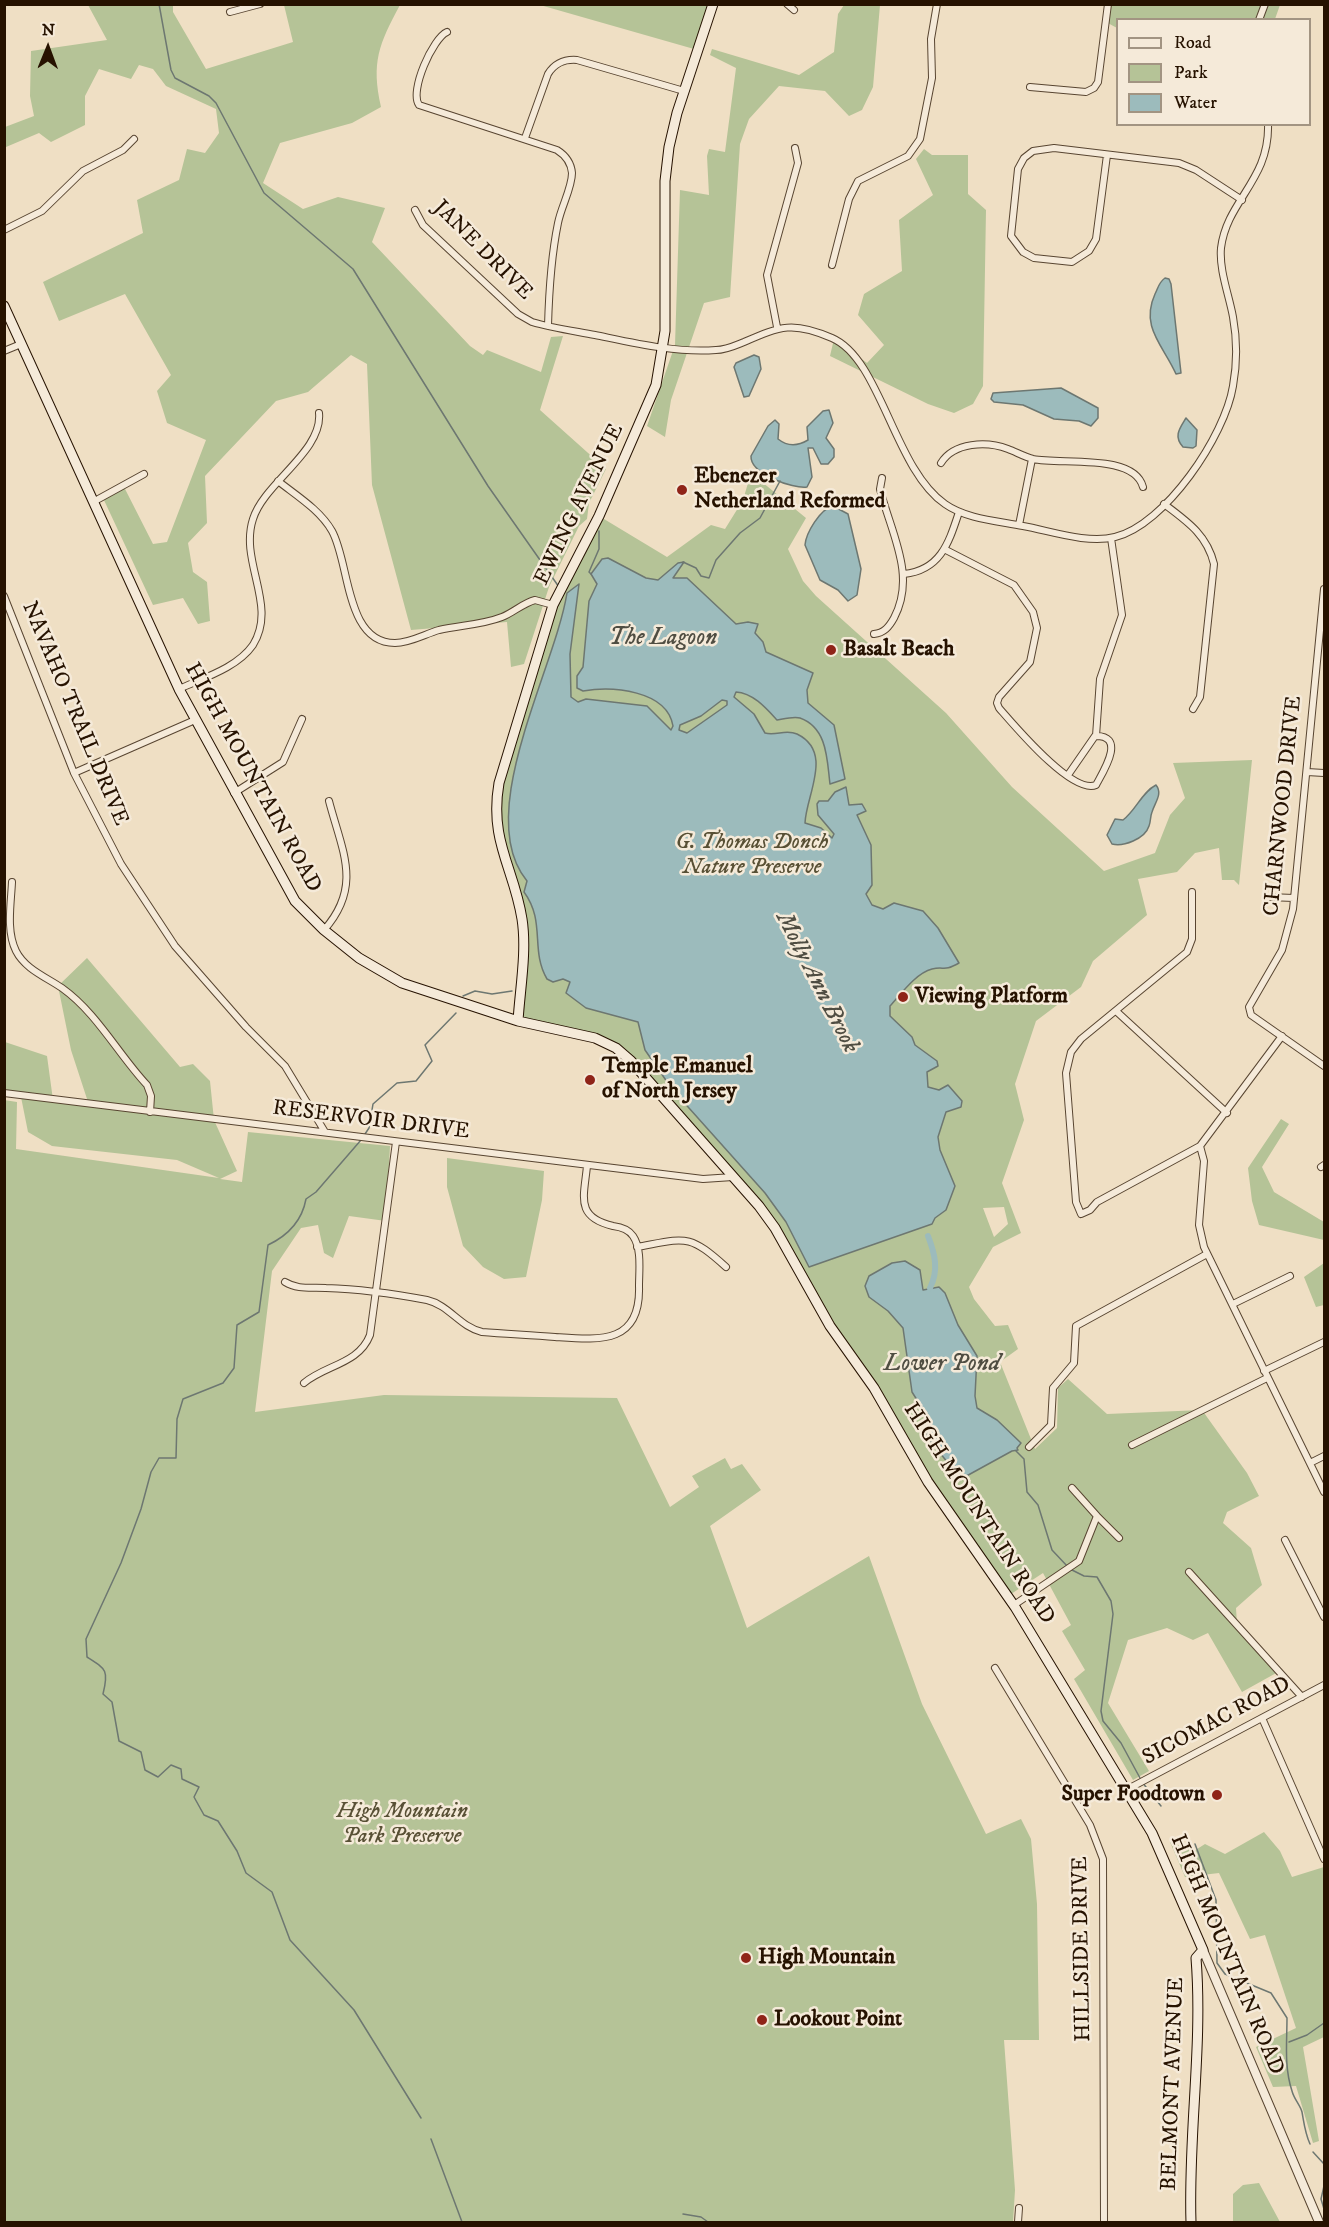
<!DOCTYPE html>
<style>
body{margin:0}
#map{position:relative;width:1329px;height:2227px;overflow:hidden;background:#efdfc4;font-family:"IM FELL DW Pica",serif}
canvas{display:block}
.frame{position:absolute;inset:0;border:6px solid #261200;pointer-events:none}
.legend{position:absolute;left:1116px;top:18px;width:195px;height:108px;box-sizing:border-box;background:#f5ead9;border:2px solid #a29482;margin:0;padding:8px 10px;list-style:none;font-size:18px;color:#261200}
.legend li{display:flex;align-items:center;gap:12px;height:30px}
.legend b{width:30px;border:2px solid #a29482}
.north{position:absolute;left:18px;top:18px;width:60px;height:60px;-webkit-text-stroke:4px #f5ead9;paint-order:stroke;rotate:1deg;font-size:16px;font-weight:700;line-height:24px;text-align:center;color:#261200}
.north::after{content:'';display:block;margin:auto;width:21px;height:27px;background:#261200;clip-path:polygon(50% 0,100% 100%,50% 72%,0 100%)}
</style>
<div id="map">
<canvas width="1329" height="2227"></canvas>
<div class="frame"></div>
<ul class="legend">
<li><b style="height:8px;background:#f5ead9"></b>Road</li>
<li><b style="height:16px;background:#b5c397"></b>Park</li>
<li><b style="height:16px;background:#9cbbbc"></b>Water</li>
</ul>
<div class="north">N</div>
</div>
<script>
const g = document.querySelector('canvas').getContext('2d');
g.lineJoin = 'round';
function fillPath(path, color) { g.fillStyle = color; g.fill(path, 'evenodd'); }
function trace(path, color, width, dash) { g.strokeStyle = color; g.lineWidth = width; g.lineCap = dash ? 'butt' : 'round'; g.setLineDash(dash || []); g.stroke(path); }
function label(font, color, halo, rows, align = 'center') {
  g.font = font + ' "IM FELL DW Pica",serif'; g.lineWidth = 5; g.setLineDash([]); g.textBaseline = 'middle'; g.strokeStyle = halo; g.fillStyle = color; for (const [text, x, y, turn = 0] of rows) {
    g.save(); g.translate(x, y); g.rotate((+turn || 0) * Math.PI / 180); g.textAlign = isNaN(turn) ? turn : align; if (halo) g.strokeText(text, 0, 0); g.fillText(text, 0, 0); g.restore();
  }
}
fillPath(new Path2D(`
 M 88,5 L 173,5 L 173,12 L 206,69 L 293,42 L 284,5 L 400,5 C 379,44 371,62 381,107 L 352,123 L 280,143 L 263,183 L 303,209 L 338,197 L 385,208 L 372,242 L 470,346 L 483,355 L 487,350 L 541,372 L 551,337 L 563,336 L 540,410 L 606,469 L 589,503 L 587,519 L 579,526 L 549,587 L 524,664 L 511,667 L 507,622 L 411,630 L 372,485 L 367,364 L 351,355 L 308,392 L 276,401 L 205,476 L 207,523 L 188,543 L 193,572 L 207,582 L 210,621 L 198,624 L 183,598 L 153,605 L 103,498 L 124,487 L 153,544 L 167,542 L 206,440 L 167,423 L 157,391 L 171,375 L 125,294 L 59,321 L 43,282 L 143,233 L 137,200 L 179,180 L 187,149 L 205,153 L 219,133 L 216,109 L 166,86 L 153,69 L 139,65 L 131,79 L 99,69 L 85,96 L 85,125 L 51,142 L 39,133 L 6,147 L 5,127 L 34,116 L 30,96 L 31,51 L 107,40 Z
 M 540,5 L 709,5 L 694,49 Z
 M 844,5 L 880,5 L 873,87 L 862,110 L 849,116 L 825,91 L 779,86 L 749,119 L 740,144 L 730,297 L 704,303 L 671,400 L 665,437 L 647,426 L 675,345 L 680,190 L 709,195 L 707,156 L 709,149 L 725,152 L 736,68 L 710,55 L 712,49 L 799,75 L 834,52 L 838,14 Z
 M 1110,5 L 1280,5 L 1275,19 L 1118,20 L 1117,28 L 1106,22 Z
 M 924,149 L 932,155 L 968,155 L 968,194 L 986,210 L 983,386 L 973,404 L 954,413 L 928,404 L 830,356 L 834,339 L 867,363 L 884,345 L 858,315 L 864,294 L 902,271 L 899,220 L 933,195 L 916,159 Z
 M 751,473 L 806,518 L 788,549 L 803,581 L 816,596 L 946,713 L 1012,787 L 1104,871 L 1155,853 L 1170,815 L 1185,798 L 1173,763 L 1252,760 L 1239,885 L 1234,880 L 1222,880 L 1219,848 L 1195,853 L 1177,872 L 1138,879 L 1147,915 L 1093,961 L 1081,987 L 1036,1021 L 1015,1084 L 1024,1120 L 1002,1183 L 1021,1233 L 993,1247 L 969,1287 L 974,1299 L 995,1326 L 1008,1325 L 1018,1349 L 1000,1362 L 1035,1449 L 1057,1428 L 1058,1388 L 1068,1379 L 1107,1414 L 1202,1410 L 1247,1473 L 1259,1496 L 1227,1512 L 1223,1523 L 1251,1548 L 1262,1585 L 1236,1608 L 1237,1624 L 1278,1672 L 1242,1692 L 1208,1633 L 1193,1640 L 1167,1628 L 1128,1640 L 1108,1703 L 1149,1771 L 1133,1780 L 1074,1679 L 1085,1670 L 1062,1631 L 1071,1625 L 1043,1573 L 1008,1596 L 940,1499 L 775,1228 L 631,1061 L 605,1042 L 518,1021 L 523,931 L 496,807 L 553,605 L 599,516 L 667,557 L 711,525 L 725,529 L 743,500 ZM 1004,1207 L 1008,1224 L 994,1237 L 983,1208 Z
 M 87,958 L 180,1067 L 193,1064 L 210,1081 L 214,1120 L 237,1171 L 220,1179 L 242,1182 L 248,1132 L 390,1146 L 386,1221 L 349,1216 L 333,1258 L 324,1253 L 318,1225 L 301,1228 L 272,1271 L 255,1412 L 384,1395 L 617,1398 L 670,1507 L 699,1487 L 692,1476 L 725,1458 L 731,1469 L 742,1464 L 761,1490 L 710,1526 L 747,1628 L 869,1556 L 922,1704 L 986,1834 L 1021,1819 L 1031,1839 L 1037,1904 L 1039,2040 L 1004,2040 L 1015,2190 L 1013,2222 L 5,2222 L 4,1100 L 17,1102 L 16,1149 L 219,1178 L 177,1160 L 52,1146 L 28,1132 L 21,1097 L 5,1094 L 5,1042 L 47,1056 L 53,1100 L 89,1105 L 71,1050 L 58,986 Z
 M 1281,1119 L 1289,1124 L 1262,1167 L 1274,1192 L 1324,1222 L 1324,1240 L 1259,1225 L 1252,1201 L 1248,1168 Z
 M 447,1158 L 544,1171 L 542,1200 L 526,1277 L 504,1279 L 483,1267 L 463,1246 L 447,1187 Z
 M 1324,1263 L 1324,1305 L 1316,1307 L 1304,1277 Z
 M 1264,1832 L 1280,1851 L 1292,1877 L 1324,1867 L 1324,2037 L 1303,2047 L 1319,2141 L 1313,2143 L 1296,2086 L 1273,2087 L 1256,2047 L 1296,2028 L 1265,1935 L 1250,1939 L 1219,1873 L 1185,1877 L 1170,1842 L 1194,1851 L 1205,1844 L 1225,1854 Z
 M 1259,2183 L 1280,2222 L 1233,2222 L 1233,2194 L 1243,2185 Z`), '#b5c397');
const water = new Path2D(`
 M 1165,278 L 1169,279 L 1171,284 L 1181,373 L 1176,374 C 1163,345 1140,327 1155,294 C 1158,288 1159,282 1165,278 Z
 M 754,355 L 759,357 L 761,369 L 749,396 L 744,397 L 734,367 L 736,363 Z
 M 1061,388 L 1098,408 L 1098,418 L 1091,426 L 1079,421 L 1054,419 L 1023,405 L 994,402 L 991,399 L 993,393 Z
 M 829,410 L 833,423 L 826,438 L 834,449 L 834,457 L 828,464 L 821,464 L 813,448 L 808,448 L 812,477 L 807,487 C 793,489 750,474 751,456 L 768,426 L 775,420 L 779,424 L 778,439 C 788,447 798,446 808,440 L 807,427 L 823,411 Z
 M 1186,418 L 1197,430 L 1196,446 L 1193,448 L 1183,447 C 1173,436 1180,428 1186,418 Z
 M 833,506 L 848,514 L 861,569 L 857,595 L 848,601 L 838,590 L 820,580 L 805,545 C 806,533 820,509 833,506 Z
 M 608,558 L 646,578 L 658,580 L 678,563 L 684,562 L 673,578 L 687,578 L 736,624 L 748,622 L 758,624 L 755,633 L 763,642 L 766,652 L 813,673 L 807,690 L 808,703 L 834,725 L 845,779 L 830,784 C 827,761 828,728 800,718 C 794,716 783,719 777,720 C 766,708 753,693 736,692 L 734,697 L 754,714 L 765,733 C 776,736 786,729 797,734 C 834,752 806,795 805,823 L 821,828 L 832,838 L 834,834 L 818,815 L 817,804 L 819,801 L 828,801 L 835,792 L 846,787 L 849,805 L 862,804 L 866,811 L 857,815 L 871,845 L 872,885 L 866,894 L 872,905 L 883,909 L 894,903 L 923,911 L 938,928 L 959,963 C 943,972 945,966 932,969 C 916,973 901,994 890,1006 L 890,1016 L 912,1037 L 915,1045 L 937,1061 L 938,1066 L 927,1072 L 928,1087 L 939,1090 L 948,1085 L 962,1101 L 961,1107 L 946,1112 L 938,1137 L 940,1150 L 955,1186 L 946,1210 L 935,1218 L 932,1224 L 809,1267 L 786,1222 L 765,1193 L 672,1089 L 645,1050 L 638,1022 L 586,1008 L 566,993 L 570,982 L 563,979 L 553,982 L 547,979 C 530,950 546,922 524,892 L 527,881 C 472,815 555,669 567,593 L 579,584 L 570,654 L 571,697 L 578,702 L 586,699 L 647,706 L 671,730 L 673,726 C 667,690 612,686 583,691 L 577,688 L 577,676 L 583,667 L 589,601 L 597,584 L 591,574 L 602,559 ZM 722,700 L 727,701 L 727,705 L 687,733 L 679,730 L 680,725 L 701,716 Z
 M 1156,785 C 1163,794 1155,802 1152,812 C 1150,817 1151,821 1149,826 C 1145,839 1123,847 1112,844 L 1107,835 L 1115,819 L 1123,820 C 1136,810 1142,792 1156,785 Z
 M 905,1261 L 920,1270 L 923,1290 L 939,1287 L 945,1293 L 958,1325 L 977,1356 L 975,1396 L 977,1408 L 997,1420 L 1021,1443 L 1017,1448 L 1018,1450 L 1012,1451 L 961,1479 L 927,1437 L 924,1411 L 912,1392 L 903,1328 L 888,1311 L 869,1297 L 865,1286 L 869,1276 L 892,1263 Z`);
fillPath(water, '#9cbbbc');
trace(water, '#6d7771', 1.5);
trace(new Path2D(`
 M 159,4 L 171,70 L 175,78 L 209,96 L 216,103 L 264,193 L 353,269 L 488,486 L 559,587
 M 683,562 L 696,568 L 701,576 L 709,578 L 716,560 L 740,533 L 760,518 L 780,481
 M 591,574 L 589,572 L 599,549 L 599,531
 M 463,996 L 475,991 L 492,994 L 512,991
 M 365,1134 L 369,1128 L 373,1104 L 397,1083 L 416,1081 L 432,1061 L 425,1045 L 456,1013
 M 361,1140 L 316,1192 L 306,1199 C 302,1221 289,1235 268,1245 L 259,1312 L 237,1325 L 234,1368 L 223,1383 L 183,1399 L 177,1419 L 176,1458 L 159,1458 L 151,1472 L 141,1509 L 121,1563 L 86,1639 L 87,1657 C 106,1669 109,1670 103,1694 L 112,1702 L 119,1741 L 141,1752 L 145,1770 L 158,1777 L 171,1765 L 181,1769 L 182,1779 L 199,1787 L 194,1797 L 204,1815 L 218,1821 L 237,1851 L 246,1873 L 272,1892 L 290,1940 L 354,2010 L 421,2118
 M 1016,1451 L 1024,1459 L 1027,1492 L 1038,1505 L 1052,1550 L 1068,1567
 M 1072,1570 L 1084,1576 L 1097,1577 L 1111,1601 L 1113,1614 L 1101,1711 L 1103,1721 L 1121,1743 L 1140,1778
 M 1142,1782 L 1161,1806
 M 1195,1844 L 1216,1900 L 1217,1963 L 1225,1974 L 1271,1993 L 1287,2018 C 1287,2042 1284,2067 1292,2091 C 1294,2099 1300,2105 1302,2112 C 1304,2123 1305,2133 1310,2144
 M 1289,2042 L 1307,2035 L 1324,2023
 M 431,2139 L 462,2222
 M 1313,2152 L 1324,2164
 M 1324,2186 L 1321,2199 L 1324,2209
 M 683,2214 L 701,2217 L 708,2222`), '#6d7771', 1.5);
trace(new Path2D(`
 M 928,1236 C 935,1254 939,1270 930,1288`), '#9cbbbc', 6);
const minor = new Path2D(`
 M 787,4 L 794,10
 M 230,12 L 260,4
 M 1259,20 L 1265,4
 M 447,32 C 433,38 409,91 419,105 L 557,150 C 565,155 571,162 572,173 C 572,188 561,207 558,223 C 551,257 549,290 548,326
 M 1030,87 L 1086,92 L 1094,88 L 1098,82 L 1108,4
 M 525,138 L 548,74 C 555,63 564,59 577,60 L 684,91
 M 1107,155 L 1096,239 L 1089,251 L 1072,262 L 1034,258 L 1023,252 L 1011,236 L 1018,169 L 1024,158 L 1033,151 L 1054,148 L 1179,163 L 1196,170 L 1242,200
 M 415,210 L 423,225 L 518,314 L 532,322 C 552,328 574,331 595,335 C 634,343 675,353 716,350 C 726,350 734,346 744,342 C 781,326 793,321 832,338 C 881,359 894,469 945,504 C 966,519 998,521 1023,526 C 1051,531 1087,544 1115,537 C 1165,525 1225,436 1233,386 C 1237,364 1237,339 1233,317 C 1229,295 1219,270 1221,248 C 1227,200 1270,180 1268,124
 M 4,230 L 42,211 L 83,171 L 123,150 L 134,139
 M 832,265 L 849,199 L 858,181 L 908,156 L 920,139 L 932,78 L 931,39 L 937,4
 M 777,327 L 767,275 L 798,163 L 795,148
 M 4,351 L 21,344
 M 941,463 C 954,442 987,441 1008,449 C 1016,452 1025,457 1033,459 C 1061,465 1134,453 1143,487
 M 278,481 C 297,496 320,510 332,531 C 350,563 345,643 395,643 C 410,643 425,634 439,630 C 460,625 482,625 502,617 C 513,613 523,603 535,600 L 553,605
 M 93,502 L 144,474
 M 1164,504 C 1188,522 1207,535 1214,564 L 1200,697 L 1193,709
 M 1019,525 L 1032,459
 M 944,549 L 1014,585 L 1033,612 L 1037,628 L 1030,662 L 999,697 L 997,703 L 999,708 C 1014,725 1072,795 1096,785 C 1103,772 1127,735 1095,736 L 1068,775
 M 904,574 C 941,570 949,542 959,512
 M 1324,589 L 1293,909 L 1282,950 L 1249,1007 L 1251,1015 L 1324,1066
 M 4,596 L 74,773 L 121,864 L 175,946 L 246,1027 L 285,1066 L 325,1132
 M 874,634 C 884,633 889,627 894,618 C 917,575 890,531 880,489 L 882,478
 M 179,689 C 203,678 237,668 253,645 C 278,605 239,562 253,519 C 264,483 323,451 319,413
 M 1096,736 L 1100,679 L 1122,615 L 1111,538
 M 1307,772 L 1324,773
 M 74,773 L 195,720
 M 234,793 L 283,762 L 302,719
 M 12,882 C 11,904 6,931 16,951 C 25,969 46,977 62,988 C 97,1013 118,1054 147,1085 L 151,1096 L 150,1112
 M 1192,892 L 1192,939 L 1187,952 L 1081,1039 L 1071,1052 L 1066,1073 L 1076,1202 L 1081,1214 L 1090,1210 L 1097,1202 L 1200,1146 L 1282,1036
 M 1268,897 L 1294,898
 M 324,930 C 363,886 342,851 329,801
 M 1116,1011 L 1227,1113
 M 4,1093 L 703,1179 L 733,1177
 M 1200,1146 L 1204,1161 L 1199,1225 L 1204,1247 L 1324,1492
 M 1321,1167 L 1324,1165
 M 637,1247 C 686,1238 688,1233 726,1267
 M 285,1282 C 298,1290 311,1287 326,1288 C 358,1289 395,1294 427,1300 C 449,1305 460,1327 482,1332 C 506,1334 531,1335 555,1337 C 599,1340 641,1345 639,1286 C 639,1271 642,1249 633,1236 C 629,1230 621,1227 613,1226 C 575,1217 584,1197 587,1166
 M 1233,1304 L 1290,1276
 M 1264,1371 L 1324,1342
 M 304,1383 C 325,1365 359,1364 370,1335 L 396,1142
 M 1132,1445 L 1267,1378
 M 1029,1447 L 1051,1425 L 1053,1388 L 1074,1363 L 1076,1326 L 1207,1254
 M 1310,1463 L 1324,1456
 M 1097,1516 L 1119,1538
 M 1285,1540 L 1324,1617
 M 1189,1572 L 1302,1697
 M 1014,1605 L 1079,1561 L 1097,1516 L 1072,1488
 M 995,1668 L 1090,1825 L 1103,1859 L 1104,2222
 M 1262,1718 L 1324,1859
 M 1126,1790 L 1324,1685
 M 1018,2222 L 1019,2208`);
const tertiary = new Path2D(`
 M 1203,1950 L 1319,2222`);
const secondary = new Path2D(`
 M 4,306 L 179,689 L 295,901 L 324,930 L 359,958 L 402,983 L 518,1021 L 595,1038 L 616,1048 L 631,1061 L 759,1206 L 775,1228 L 830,1326 L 874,1388 L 928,1482 L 1015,1607 L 1152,1833 L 1203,1950 L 1196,1958 C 1203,2046 1188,2134 1191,2222
 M 518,1021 C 520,989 527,951 522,919 C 514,868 489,841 499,783 L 553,605 L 599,516 L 656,385 L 665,331 L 665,181 L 669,147 L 677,113 L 713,4`);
trace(minor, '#584531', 8);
trace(tertiary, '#584531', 10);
trace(secondary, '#261200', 11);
trace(minor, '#f5ead9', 6);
trace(tertiary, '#f5ead9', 8);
trace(secondary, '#f5ead9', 9);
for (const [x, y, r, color] of [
 [682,490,6,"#8f2418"],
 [831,650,6,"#8f2418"],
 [903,997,6,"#8f2418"],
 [590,1080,6,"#8f2418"],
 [1217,1795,6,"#8f2418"],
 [746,1958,6,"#8f2418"],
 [762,2020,6,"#8f2418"]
]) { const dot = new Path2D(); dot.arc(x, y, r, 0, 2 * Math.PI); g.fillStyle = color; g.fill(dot); trace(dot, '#f5ead9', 2); }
label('22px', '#261200', '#f5ead9', [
 ["JANE DRIVE",482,251,45],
 ["EWING AVENUE",580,505,-64],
 ["NAVAHO TRAIL DRIVE",74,714,67],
 ["HIGH MOUNTAIN ROAD",252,778,61],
 ["CHARNWOOD DRIVE",1284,806,-84],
 ["RESERVOIR DRIVE",371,1121,7],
 ["HIGH MOUNTAIN ROAD",978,1514,57],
 ["SICOMAC ROAD",1217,1722,-28],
 ["HILLSIDE DRIVE",1083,1949,-91],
 ["HIGH MOUNTAIN ROAD",1226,1955,67],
 ["BELMONT AVENUE",1174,2084,-88]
]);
label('bold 22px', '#261200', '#f5ead9', [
 ["Ebenezer",694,477],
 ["Netherland Reformed",694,502],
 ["Basalt Beach",843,650],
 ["Viewing Platform",915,997],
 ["Temple Emanuel",602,1067],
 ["of North Jersey",602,1092],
 ["Super Foodtown",1205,1795,"right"],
 ["High Mountain",758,1958],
 ["Lookout Point",774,2020]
], 'left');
label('italic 22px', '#585035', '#f5ead9', [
 ["G. Thomas Donch",752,843],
 ["Nature Preserve",752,868],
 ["High Mountain",402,1812],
 ["Park Preserve",402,1837]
]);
label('italic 24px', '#4f4d42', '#f5ead9', [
 ["The Lagoon",663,639],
 ["Molly Ann Brook",816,983,63],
 ["Lower Pond",942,1365]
]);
</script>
